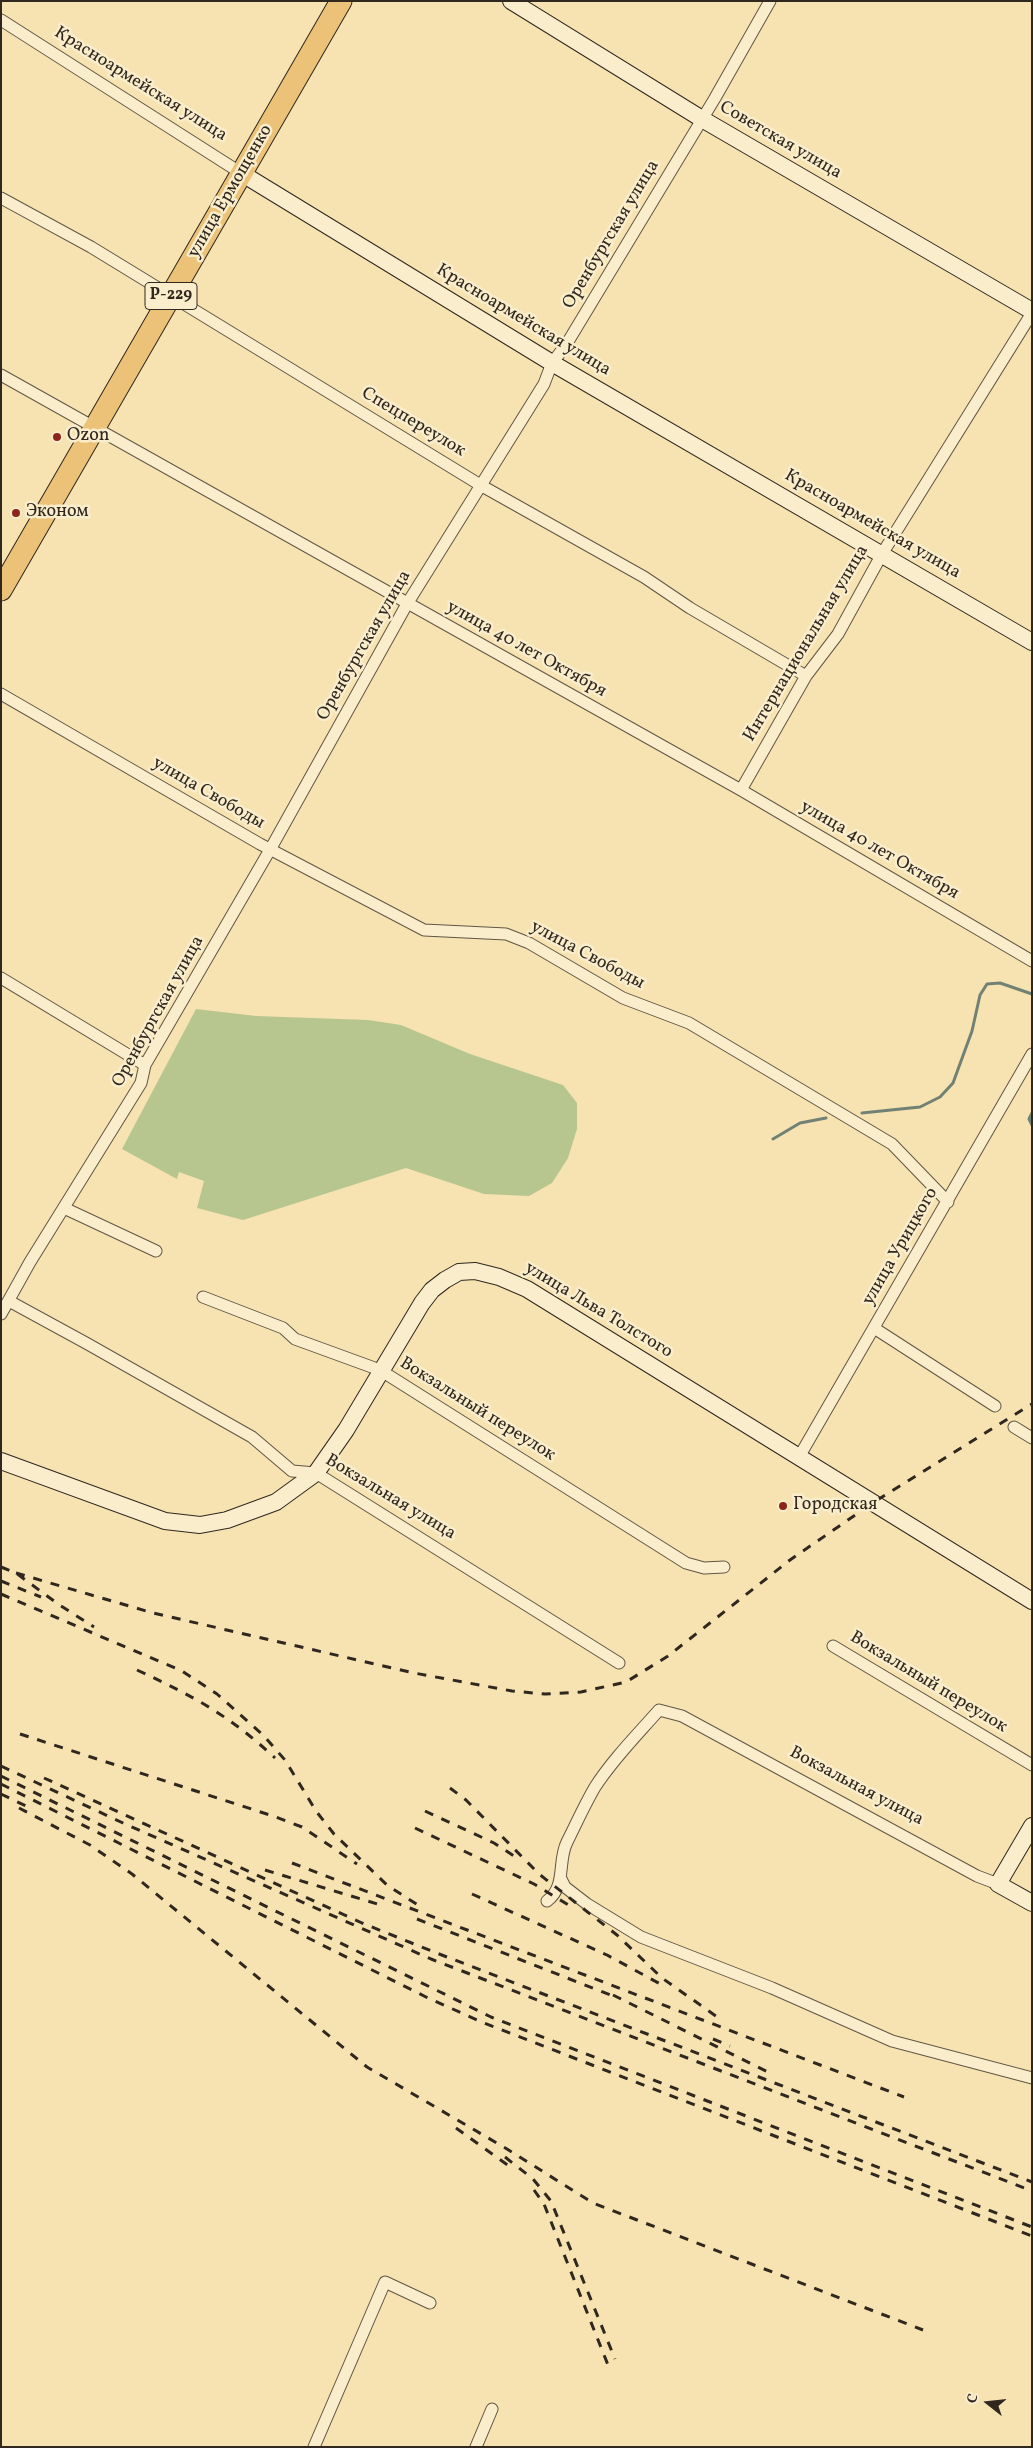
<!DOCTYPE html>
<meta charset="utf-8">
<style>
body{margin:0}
#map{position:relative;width:1033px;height:2448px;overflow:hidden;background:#f6e3b1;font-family:Vollkorn,serif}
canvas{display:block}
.frame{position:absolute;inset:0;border:2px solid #30271e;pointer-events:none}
.north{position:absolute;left:963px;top:2378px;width:50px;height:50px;-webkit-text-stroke:4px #f9edcc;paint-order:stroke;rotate:286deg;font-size:14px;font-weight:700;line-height:20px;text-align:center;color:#30271e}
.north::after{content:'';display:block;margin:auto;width:18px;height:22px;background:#30271e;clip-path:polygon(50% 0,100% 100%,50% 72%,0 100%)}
</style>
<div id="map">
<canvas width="1033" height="2448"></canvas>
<div class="frame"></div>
<div class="north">С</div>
</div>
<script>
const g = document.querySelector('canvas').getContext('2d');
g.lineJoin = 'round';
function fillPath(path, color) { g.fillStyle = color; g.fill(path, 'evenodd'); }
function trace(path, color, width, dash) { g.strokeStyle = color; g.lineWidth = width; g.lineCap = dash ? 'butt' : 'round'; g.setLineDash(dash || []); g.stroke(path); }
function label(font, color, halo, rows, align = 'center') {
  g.font = font + ' Vollkorn,serif'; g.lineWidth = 5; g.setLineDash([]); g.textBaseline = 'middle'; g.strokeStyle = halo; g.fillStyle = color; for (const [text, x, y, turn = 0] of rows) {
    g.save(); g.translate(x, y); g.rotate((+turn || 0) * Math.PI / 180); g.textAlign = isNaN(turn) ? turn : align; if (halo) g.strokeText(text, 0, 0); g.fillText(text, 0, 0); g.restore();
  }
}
fillPath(new Path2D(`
 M 196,1009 L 256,1016 L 368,1020 L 401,1025 L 470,1054 L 563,1085 L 577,1103 L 577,1129 L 568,1158 L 552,1183 L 529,1196 L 484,1194 L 406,1168 L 243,1220 L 197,1208 L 204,1181 L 179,1172 L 177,1179 L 122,1149 Z`), '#b7c58f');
trace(new Path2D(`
 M 862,1113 L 920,1107 L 940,1097 L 953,1083 L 972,1031 L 980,995 L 987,984 L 1000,983 L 1032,994
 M 1032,1113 L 1029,1119 L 1032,1125
 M 773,1139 L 800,1123 L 826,1118`), '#718274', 3);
const street = new Path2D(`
 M 1,20 L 241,173
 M 1,198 L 91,247 L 482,486 L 644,577 L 690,608 L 806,676
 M 1,375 L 741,790 L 1032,961
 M 1,694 L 260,844 L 424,930 L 506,934 L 529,943 L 623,998 L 689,1023 L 892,1144 L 948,1202
 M 741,790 L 806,676 L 838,634 L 882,554 L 1032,313
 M 1,978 L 145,1065
 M 64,1208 L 156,1251
 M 203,1297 L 283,1328 L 295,1339 L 380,1370 L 686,1563 L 704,1568 L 724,1567
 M 9,1301 L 86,1343 L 252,1437 L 292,1471 L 316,1473 L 619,1663
 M 1,1314 L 30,1262 L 141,1083 L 145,1065 L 271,848 L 407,604 L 544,384 L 552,363 L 566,345 L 715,98 L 770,1
 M 874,1328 L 995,1406
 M 1014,1427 L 1032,1438
 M 799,1457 L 1032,1054
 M 833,1646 L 1032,1765
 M 561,1879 L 565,1887 L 587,1904 L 641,1937 L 772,1988 L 892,2041 L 1032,2078
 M 547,1901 C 567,1886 557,1862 567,1842 C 576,1824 585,1804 595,1787 C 613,1759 637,1735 659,1710 L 682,1716 L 977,1876 L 998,1884
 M 314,2447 L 385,2282 L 430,2303
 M 476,2447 L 492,2409`);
const secondary = new Path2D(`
 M 511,1 L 702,119 L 1032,311
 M 241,173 L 552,363 L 1032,642
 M 1,1461 L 165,1521 L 200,1525 L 227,1520 L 276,1502 L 316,1473 L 346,1430 L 422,1303 L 432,1290 L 445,1280 L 459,1272 L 475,1271 L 499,1277 L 527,1289 L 1032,1601
 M 1032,1826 L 998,1884 L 1032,1903`);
const highway = new Path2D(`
 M 1,590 L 341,1`);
trace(street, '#625643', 13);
trace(secondary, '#30271e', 18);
trace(highway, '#30271e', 23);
trace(street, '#f9edcc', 11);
trace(secondary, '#f9edcc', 16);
trace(highway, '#ebc278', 21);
trace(new Path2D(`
 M 1,1567 L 16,1573 L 58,1604 L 94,1627
 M 16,1573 L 153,1613 L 414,1673 L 512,1691 L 545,1694 L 581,1692 L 626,1682 L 668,1656 L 790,1560 L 874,1502 L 1032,1404
 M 1,1581 L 41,1597
 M 1,1594 L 182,1671 L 217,1694 L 263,1735 L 285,1760 L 316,1811 L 334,1834 L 387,1885 L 424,1909
 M 137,1670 C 193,1696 229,1715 275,1758
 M 20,1734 L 276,1817 L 302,1827 L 357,1864
 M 1,1766 L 123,1823 L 431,1959 L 1032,2191
 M 1,1776 L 491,2017 L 1032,2227
 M 44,1778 L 362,1923 L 434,1952 L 1032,2182
 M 1,1784 L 428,1998 L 484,2023 L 1032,2236
 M 450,1788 L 466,1800 L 539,1874 L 617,1935 L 662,1978 L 723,2021
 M 1,1794 L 28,1807
 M 19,1808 L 90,1845 L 132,1874 L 367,2067 L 507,2149 L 593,2203 L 923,2330
 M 425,1811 L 494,1843 L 517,1858
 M 415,1828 L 534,1884 L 570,1906
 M 292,1863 L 904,2097
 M 265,1870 L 384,1906
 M 472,1894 L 607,1955 L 664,1986
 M 417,1919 L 618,1998
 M 613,1995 L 768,2072
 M 713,2039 L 730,2046
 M 456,2128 L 509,2166
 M 505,2157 L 533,2179 L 551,2201 L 615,2359
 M 534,2190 L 544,2204 L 608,2365`), '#30271e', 3, [9, 9]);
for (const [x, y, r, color] of [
 [57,437,5,"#8f2418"],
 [16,513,5,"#8f2418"],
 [783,1506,5,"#8f2418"]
]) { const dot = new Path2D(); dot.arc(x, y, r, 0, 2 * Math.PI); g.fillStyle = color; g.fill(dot); trace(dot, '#f9edcc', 2); }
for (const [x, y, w] of [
 [171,296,52]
]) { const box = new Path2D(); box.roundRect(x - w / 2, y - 13.5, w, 27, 4); g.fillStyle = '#f9edcc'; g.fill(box); trace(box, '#30271e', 1); }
label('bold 16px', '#30271e', null, [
 ["Р-229",171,296]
]);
label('18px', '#30271e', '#f9edcc', [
 ["Красноармейская улица",140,85,32],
 ["Советская улица",780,141,30],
 ["улица Ермощенко",231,192,-60],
 ["Оренбургская улица",612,235,-59],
 ["Красноармейская улица",523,321,31],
 ["Спецпереулок",413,423,31],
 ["Красноармейская улица",872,525,30],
 ["Интернациональная улица",807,644,-59],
 ["Оренбургская улица",365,646,-60],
 ["улица 40 лет Октября",526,650,29],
 ["улица Свободы",208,794,30],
 ["улица 40 лет Октября",879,851,30],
 ["улица Свободы",587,956,28],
 ["Оренбургская улица",159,1012,-61],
 ["улица Урицкого",901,1247,-60],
 ["улица Льва Толстого",598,1311,31],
 ["Вокзальный переулок",477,1410,32],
 ["Вокзальная улица",390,1498,31],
 ["Вокзальный переулок",928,1683,31],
 ["Вокзальная улица",856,1787,28]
]);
label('18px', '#30271e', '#f9edcc', [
 ["Ozon",67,437],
 ["Эконом",26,513],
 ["Городская",793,1506]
], 'left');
</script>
